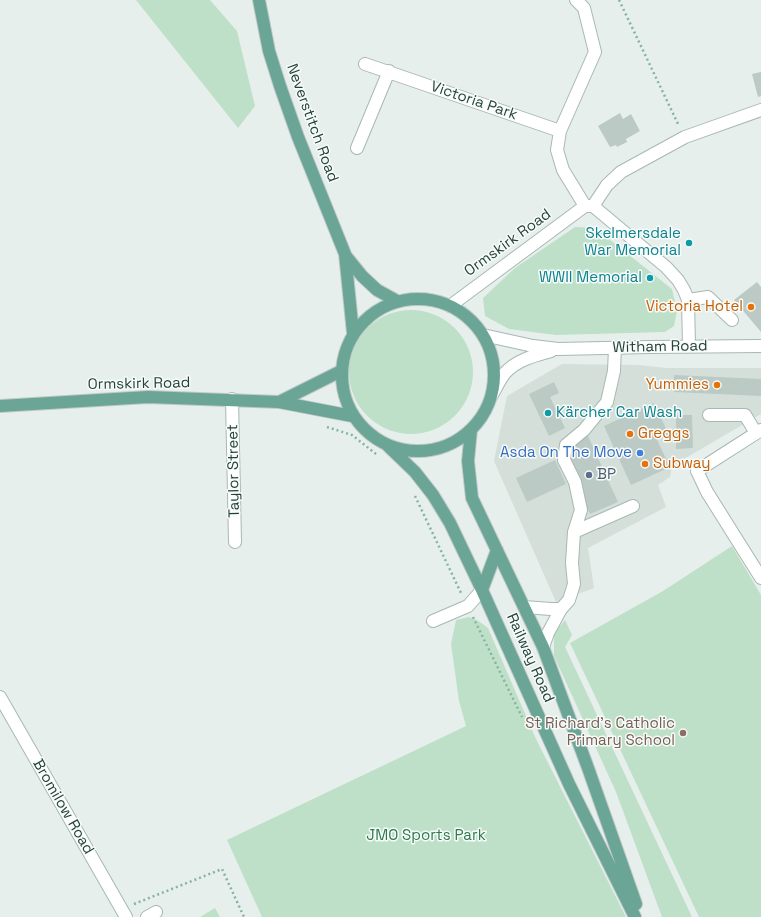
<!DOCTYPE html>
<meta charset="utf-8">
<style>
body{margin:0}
canvas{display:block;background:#e6efeb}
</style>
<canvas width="761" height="917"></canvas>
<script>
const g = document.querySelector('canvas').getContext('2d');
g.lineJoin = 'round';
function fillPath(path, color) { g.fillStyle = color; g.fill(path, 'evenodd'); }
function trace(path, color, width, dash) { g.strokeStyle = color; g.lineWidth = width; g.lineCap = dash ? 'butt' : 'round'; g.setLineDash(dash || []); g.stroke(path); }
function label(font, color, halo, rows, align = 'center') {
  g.font = font + ' "Space Grotesk",sans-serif'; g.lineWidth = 3; g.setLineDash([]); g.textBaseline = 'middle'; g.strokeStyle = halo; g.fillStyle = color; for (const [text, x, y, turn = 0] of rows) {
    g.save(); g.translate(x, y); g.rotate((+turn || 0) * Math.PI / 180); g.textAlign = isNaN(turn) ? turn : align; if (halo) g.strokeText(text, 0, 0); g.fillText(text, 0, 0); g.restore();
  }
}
fillPath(new Path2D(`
 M 562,364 L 638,365 L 667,368 L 761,368 L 761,414 L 672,466 L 670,477 L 658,485 L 666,507 L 588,548 L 594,588 L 556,602 L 494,461 L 507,396 Z`), '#d4dfda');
fillPath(new Path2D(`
 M 136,0 L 210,0 L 237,31 L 255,106 L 238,128 Z
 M 575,227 L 595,228 L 672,289 L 677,311 L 674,326 L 665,332 L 556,335 L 509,329 L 485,316 L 483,298 L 515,268 Z
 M349 372a62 62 0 1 1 124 0a62 62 0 1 1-124 0Z
 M 732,546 L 761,595 L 761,917 L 699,917 L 570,643 L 663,591 Z
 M 469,617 L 477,620 L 488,628 L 536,739 L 626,917 L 262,917 L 227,840 L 466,726 L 459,701 L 451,644 L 456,620 Z
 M 565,620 L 572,635 L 565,647 L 692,917 L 662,917 L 616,792 L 554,656 L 554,633 Z
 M 215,908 L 220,917 L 200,917 Z`), '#bfe0c8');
fillPath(new Path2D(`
 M 761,72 L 761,96 L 758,97 L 752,74 Z
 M 620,113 L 623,119 L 631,114 L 640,131 L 626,139 L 627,142 L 617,147 L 616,145 L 610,147 L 598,126 Z
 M 757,282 L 761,287 L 761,332 L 734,300 Z
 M 674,375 L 761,379 L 761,396 L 674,392 Z
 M 554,382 L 559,393 L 550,397 L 565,428 L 549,436 L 529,394 Z
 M 654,403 L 669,435 L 657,440 L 670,467 L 631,485 L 604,426 Z
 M 676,415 L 692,415 L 693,448 L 676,449 Z
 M 588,436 L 618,502 L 590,514 L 560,449 Z
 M 555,460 L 566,484 L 527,502 L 516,478 Z`), '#bbcac4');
const minor = new Path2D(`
 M 576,0 L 584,8 L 595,52 L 560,131 L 557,150 L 563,170 L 585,206
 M 365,64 L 560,131
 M 357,148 L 389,71
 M 586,206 L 593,206 L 666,267 L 678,280 L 684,290 L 688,300 L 689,346
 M 593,206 L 607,185 L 621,172 L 685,137 L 761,110
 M 688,300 L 708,297 L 732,320
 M 450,306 L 585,206
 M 483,335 L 533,346 L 558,349 L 650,347 L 761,346
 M 492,395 C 496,388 500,379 505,373 C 516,360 536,355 551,351
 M 232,399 L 235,542
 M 709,415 L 745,415 L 756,433
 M 761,430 L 697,471 L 707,492 L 761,578
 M 574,532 L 633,506
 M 524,607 L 551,609 L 561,609
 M 433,621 L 468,606 L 482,590
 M 543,647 L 548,633 L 561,609 L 569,600 L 574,584 L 572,563 L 574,532 L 581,510 L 575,482 L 564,460 L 566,445 L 584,430 L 607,402 L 614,371 L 615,348
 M 0,697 L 126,917
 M 147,917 L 156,912`);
const major = new Path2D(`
 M 259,0 L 269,51 L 280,86 L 298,137 L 345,254 L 353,333
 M 345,255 L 362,276 L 377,290 L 397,301
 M342 375a76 76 0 1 1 152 0a76 76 0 1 1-152 0Z
 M 279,402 L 341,371
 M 0,406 L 148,397 L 279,402 L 352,416
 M 471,430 L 468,461 L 472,498 L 543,647 L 588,768 L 636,904
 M 387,445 L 415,472 L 433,495 L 450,523 L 482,590 L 569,784 L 635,917
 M 482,590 L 497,550`);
trace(minor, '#a8b8b2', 14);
trace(major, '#c2cac8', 14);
trace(new Path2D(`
 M 619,0 L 679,126
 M 327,427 L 352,435 L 376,454
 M 415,496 L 461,593
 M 473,617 L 522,717
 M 134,904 L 222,869 L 244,917`), '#86b3a5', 2.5, [2, 3]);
trace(minor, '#fff', 12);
trace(major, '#6aa596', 12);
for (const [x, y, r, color] of [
 [689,243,4,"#0f9aa8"],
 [650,278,4,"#0f9aa8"],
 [751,307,4,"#e8710a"],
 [717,385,4,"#e8710a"],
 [548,413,4,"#0f9aa8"],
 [630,434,4,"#e8710a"],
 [640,453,4,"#3f7fe0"],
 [645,464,4,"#e8710a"],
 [589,475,4,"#5c6f8a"],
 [683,733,4,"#8d6e63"]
]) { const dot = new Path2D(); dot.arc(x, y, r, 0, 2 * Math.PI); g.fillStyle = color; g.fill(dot); trace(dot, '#f7fbf9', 1.5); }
label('15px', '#24423a', '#f7fbf9', [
 ["Victoria Park",474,101,19],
 ["Neverstitch Road",312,123,70],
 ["Ormskirk Road",508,243,-36],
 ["Witham Road",660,347,-1],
 ["Ormskirk Road",139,384,-1],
 ["Taylor Street",234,471,-91],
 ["Railway Road",530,658,66],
 ["Bromilow Road",63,807,60]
]);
label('15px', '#0d838f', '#f7fbf9', [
 ["Skelmersdale",681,234],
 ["War Memorial",681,251],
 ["WWII Memorial",642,278],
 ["Kärcher Car Wash",556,413,"left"]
], 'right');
label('15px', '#c56008', '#f7fbf9', [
 ["Victoria Hotel",743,307],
 ["Yummies",709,385],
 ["Greggs",638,434,"left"],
 ["Subway",653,464,"left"]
], 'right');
label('15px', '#366cbe', '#f7fbf9', [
 ["Asda On The Move",632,453]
], 'right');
label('15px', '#4e5e75', '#f7fbf9', [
 ["BP",597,475]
], 'left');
label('15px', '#785e54', '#f7fbf9', [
 ["St Richard's Catholic",675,724],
 ["Primary School",675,741]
], 'right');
label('15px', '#2d7a4b', '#f7fbf9', [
 ["JMO Sports Park",426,836]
]);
</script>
